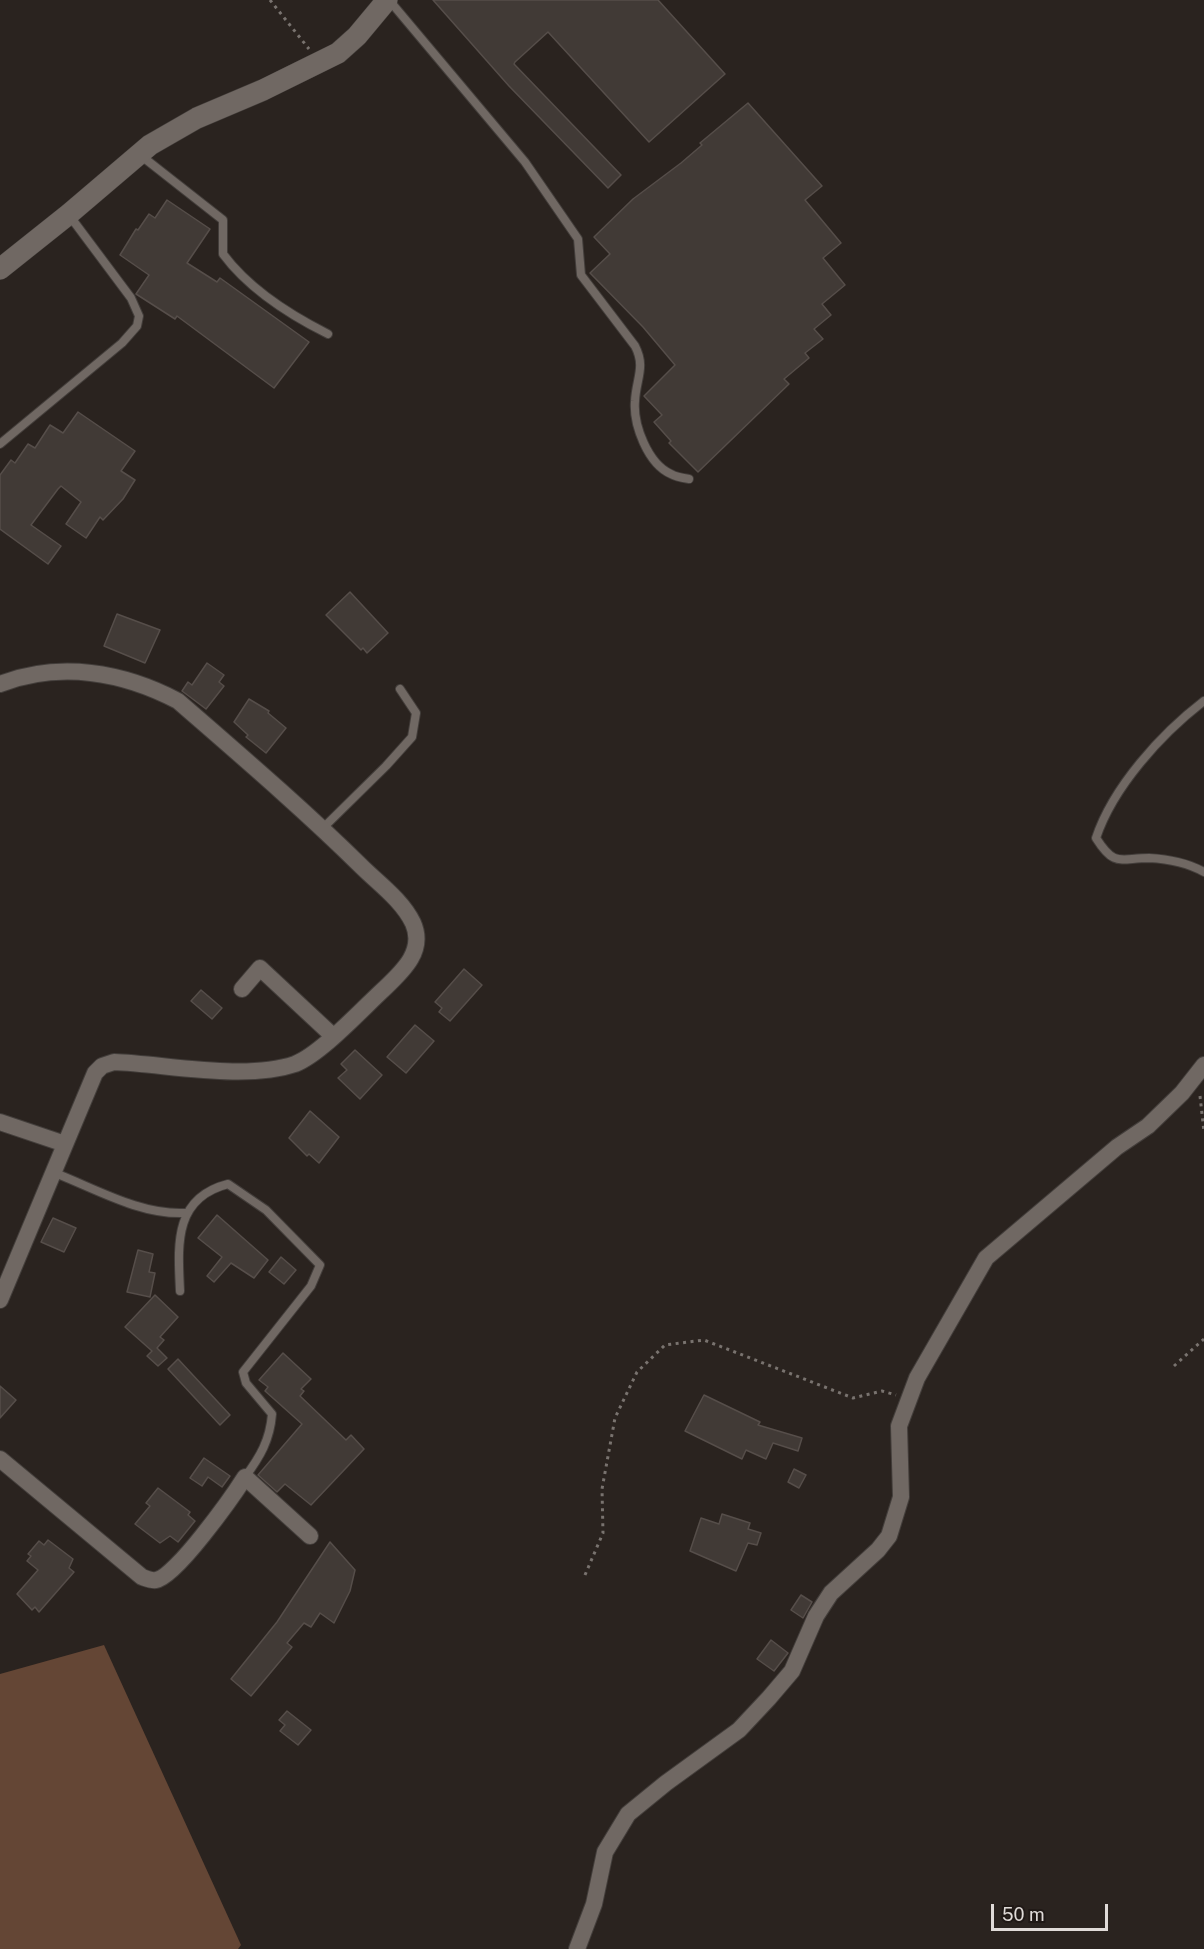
<!DOCTYPE html>
<style>
body{margin:0}
#map{position:relative;width:1204px;height:1949px;overflow:hidden;background:#2a231f;font-family:"Public Sans",sans-serif}
canvas{display:block}
.scale{position:absolute;left:991px;top:1904px;width:117px;height:27px;box-sizing:border-box;border:3px solid #e0dbd8;border-top:0;padding-left:8px;font-size:18px;line-height:21px;white-space:nowrap;color:#e0dbd8;-webkit-text-stroke:4px #201916;paint-order:stroke}
</style>
<div id="map">
<canvas width="1204" height="1949"></canvas>
<div class="scale">50 m</div>
</div>
<script>
const g = document.querySelector('canvas').getContext('2d');
g.lineJoin = 'round';
function fillPath(path, color) { g.fillStyle = color; g.fill(path, 'evenodd'); }
function trace(path, color, width, dash) { g.strokeStyle = color; g.lineWidth = width; g.lineCap = dash ? 'butt' : 'round'; g.setLineDash(dash || []); g.stroke(path); }
fillPath(new Path2D(`
 M 104,1645 L 241,1945 L 238,1949 L 0,1949 L 0,1674 Z`), '#644635');
const building = new Path2D(`
 M 433,0 L 658,0 L 725,74 L 649,142 L 548,32 L 515,62 L 514,64 L 621,175 L 608,188 L 509,86 Z
 M 748,103 L 822,186 L 805,200 L 841,243 L 823,258 L 845,285 L 822,304 L 831,315 L 814,329 L 823,339 L 805,353 L 809,358 L 784,379 L 789,384 L 698,472 L 669,443 L 671,441 L 654,422 L 662,415 L 644,396 L 675,365 L 643,327 L 590,273 L 610,254 L 594,237 L 633,199 L 681,163 L 702,145 L 700,143 Z
 M 167,200 L 210,229 L 187,263 L 217,282 L 220,278 L 309,342 L 274,388 L 177,316 L 175,319 L 136,294 L 149,275 L 120,255 L 136,229 L 138,230 L 149,214 L 155,218 Z
 M 78,412 L 135,451 L 121,471 L 135,480 L 123,499 L 103,520 L 100,517 L 86,538 L 66,524 L 81,502 L 61,486 L 58,489 L 31,525 L 61,546 L 48,564 L 0,529 L 0,475 L 11,460 L 15,463 L 28,444 L 35,448 L 50,425 L 63,433 Z
 M 350,592 L 388,633 L 367,653 L 363,648 L 361,650 L 326,615 Z
 M 117,614 L 160,630 L 145,663 L 104,646 Z
 M 207,663 L 224,675 L 219,682 L 224,686 L 206,709 L 182,691 L 188,682 L 192,685 Z
 M 249,699 L 269,711 L 268,713 L 286,728 L 266,753 L 246,737 L 248,735 L 234,722 Z
 M 464,969 L 482,985 L 450,1021 L 439,1012 L 442,1008 L 435,1002 Z
 M 201,990 L 222,1008 L 212,1019 L 191,1001 Z
 M 415,1025 L 434,1041 L 406,1073 L 387,1057 Z
 M 355,1050 L 382,1075 L 360,1099 L 338,1078 L 347,1070 L 341,1064 Z
 M 310,1111 L 339,1137 L 319,1163 L 309,1154 L 307,1156 L 289,1138 Z
 M 217,1215 L 268,1260 L 254,1278 L 231,1263 L 214,1282 L 207,1276 L 222,1257 L 198,1238 Z
 M 53,1218 L 76,1228 L 64,1252 L 41,1242 Z
 M 138,1250 L 153,1254 L 149,1272 L 155,1273 L 150,1297 L 127,1292 Z
 M 281,1257 L 296,1270 L 284,1284 L 269,1272 Z
 M 155,1295 L 178,1317 L 160,1337 L 164,1340 L 157,1348 L 167,1358 L 158,1366 L 147,1356 L 152,1351 L 125,1327 Z
 M 283,1353 L 311,1379 L 301,1389 L 304,1391 L 300,1396 L 346,1440 L 351,1435 L 364,1449 L 311,1505 L 285,1484 L 277,1492 L 258,1475 L 302,1424 L 265,1391 L 268,1387 L 259,1380 Z
 M 178,1359 L 230,1415 L 220,1425 L 168,1369 Z
 M 0,1386 L 16,1400 L 0,1418 Z
 M 704,1395 L 760,1422 L 758,1425 L 802,1438 L 798,1451 L 773,1443 L 766,1459 L 746,1450 L 742,1459 L 685,1431 Z
 M 204,1458 L 230,1476 L 222,1487 L 208,1477 L 202,1486 L 190,1478 Z
 M 794,1469 L 806,1475 L 799,1488 L 788,1482 Z
 M 158,1488 L 190,1512 L 188,1515 L 195,1521 L 178,1542 L 170,1536 L 160,1543 L 135,1524 L 150,1506 L 146,1503 Z
 M 722,1514 L 750,1523 L 748,1529 L 761,1533 L 757,1545 L 748,1543 L 736,1571 L 690,1551 L 701,1518 L 719,1524 Z
 M 48,1540 L 73,1559 L 69,1568 L 74,1572 L 39,1612 L 35,1607 L 32,1610 L 17,1594 L 38,1570 L 27,1561 L 31,1556 L 28,1554 L 39,1541 L 44,1545 Z
 M 330,1542 L 355,1570 L 350,1591 L 334,1623 L 320,1613 L 311,1627 L 304,1623 L 287,1643 L 292,1647 L 251,1696 L 231,1679 L 277,1622 Z
 M 801,1595 L 812,1602 L 803,1618 L 791,1610 Z
 M 771,1640 L 788,1653 L 774,1671 L 757,1659 Z
 M 287,1711 L 311,1730 L 298,1745 L 280,1731 L 285,1725 L 279,1720 Z`);
fillPath(building, '#413a36');
trace(building, '#564e4a', 1.5);
const service = new Path2D(`
 M 389,0 L 525,162 L 578,239 L 581,275 L 635,346 C 646,367 636,379 635,401 C 633,425 648,464 671,474 C 676,477 683,478 689,479
 M 139,154 L 223,220 L 223,254 C 249,289 290,315 328,334
 M 0,444 L 122,343 L 137,326 L 139,316 L 131,298 L 69,215
 M 1204,701 C 1161,734 1113,787 1096,838 C 1115,868 1120,858 1149,858 C 1167,859 1188,863 1204,872
 M 323,828 L 386,766 L 412,737 L 416,713 L 400,689
 M 55,1173 C 96,1189 140,1215 185,1213
 M 180,1291 C 178,1246 173,1198 228,1184 L 266,1210 L 320,1265 L 311,1286 L 243,1372 L 246,1383 L 272,1414 C 270,1440 260,1457 245,1477`);
const minor = new Path2D(`
 M 0,684 C 60,661 123,672 178,701 C 240,755 302,808 361,866 C 378,883 402,900 413,923 C 425,950 404,970 385,988 C 363,1008 321,1054 295,1064 C 245,1081 166,1064 114,1062 L 102,1066 L 95,1073 L 0,1300
 M 242,989 L 260,968 L 333,1036
 M 0,1122 L 65,1144
 M 0,1459 L 142,1577 C 145,1578 152,1581 156,1580 C 175,1578 233,1496 245,1477 L 310,1536
 M 577,1949 L 594,1904 L 605,1852 L 628,1814 L 666,1783 L 739,1730 L 769,1698 L 792,1671 L 816,1616 L 831,1593 L 878,1550 L 889,1536 L 901,1497 L 899,1426 L 917,1378 L 986,1258 L 1117,1147 L 1148,1126 L 1182,1093 L 1204,1065`);
const tertiary = new Path2D(`
 M 0,269 L 69,214 L 150,145 L 197,118 L 263,90 L 338,53 L 357,36 L 387,0`);
trace(service, '#433e3b', 10);
trace(minor, '#433e3b', 18);
trace(tertiary, '#433e3b', 22);
trace(new Path2D(`
 M 270,0 L 309,49
 M 1200,1096 L 1204,1132
 M 1174,1366 L 1204,1339
 M 585,1575 L 603,1533 L 602,1489 L 615,1418 L 637,1372 L 665,1345 L 704,1340 L 853,1398 L 882,1391 L 896,1395`), '#79736f', 3, [3, 4.5]);
trace(service, '#706863', 8);
trace(minor, '#706863', 16);
trace(tertiary, '#706863', 21);
</script>
